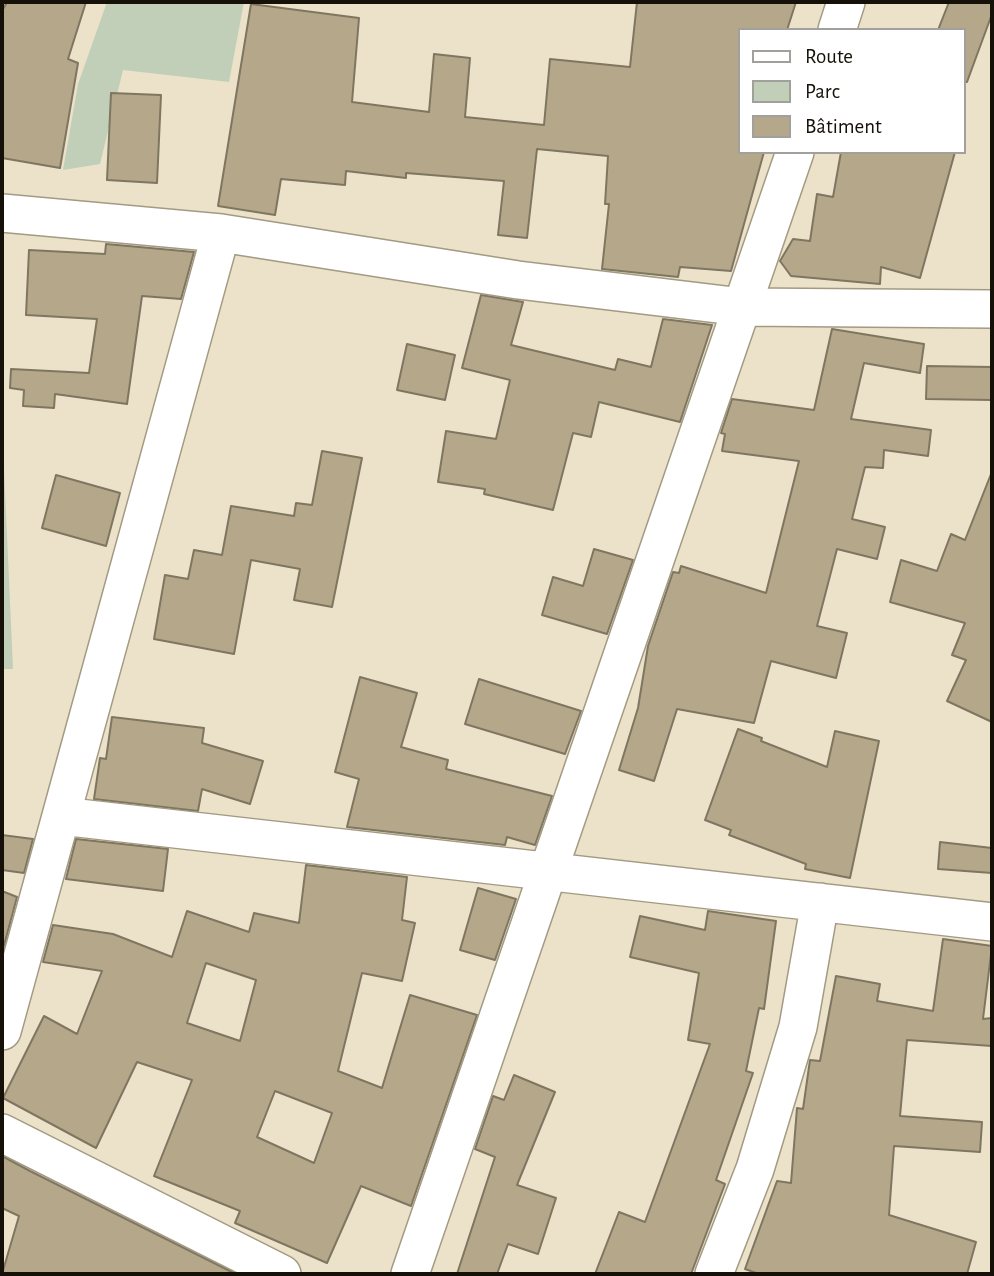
<!DOCTYPE html>
<meta charset="utf-8">
<style>
body{margin:0}
#map{position:relative;width:994px;height:1276px;overflow:hidden;background:#ece2ca;font-family:"Alegreya Sans",sans-serif}
canvas{display:block}
.frame{position:absolute;inset:0;border:4px solid #151109;pointer-events:none}
.legend{position:absolute;left:738px;top:28px;width:228px;height:126px;box-sizing:border-box;background:#fff;border:2px solid #a1a09d;margin:0;padding:9px 12px;list-style:none;font-size:21px;color:#151109}
.legend li{display:flex;align-items:center;gap:14px;height:35px}
.legend b{width:35px;border:2px solid #a1a09d}
</style>
<div id="map">
<canvas width="994" height="1276"></canvas>
<div class="frame"></div>
<ul class="legend">
<li><b style="height:9px;background:#fff"></b>Route</li>
<li><b style="height:19px;background:#c1cfb8"></b>Parc</li>
<li><b style="height:19px;background:#b5a88a"></b>Bâtiment</li>
</ul>
</div>
<script>
const g = document.querySelector('canvas').getContext('2d');
g.lineJoin = 'round';
function fillPath(path, color) { g.fillStyle = color; g.fill(path, 'evenodd'); }
function trace(path, color, width, dash) { g.strokeStyle = color; g.lineWidth = width; g.lineCap = dash ? 'butt' : 'round'; g.setLineDash(dash || []); g.stroke(path); }
fillPath(new Path2D(`
 M 107,2 L 244,2 L 229,82 L 123,70 L 100,164 L 63,170 L 78,84 Z
 M 2,423 L 13,669 L 2,669 Z`), '#c1cfb8');
const building = new Path2D(`
 M 7,2 L 86,2 L 68,59 L 78,63 L 60,168 L 2,158 L 2,11 Z
 M 637,2 L 796,2 L 787,30 L 740,30 L 740,152 L 764,152 L 731,271 L 680,267 L 678,277 L 602,269 L 609,204 L 605,204 L 608,156 L 537,149 L 527,238 L 498,235 L 504,181 L 406,173 L 406,178 L 346,171 L 345,185 L 281,179 L 275,215 L 218,206 L 251,4 L 359,18 L 352,102 L 429,112 L 434,54 L 470,58 L 465,117 L 544,125 L 550,59 L 630,67 Z
 M 949,2 L 992,2 L 992,14 L 967,82 L 964,82 L 964,30 L 938,30 Z
 M 111,93 L 161,95 L 157,183 L 107,180 Z
 M 841,152 L 955,152 L 920,278 L 881,267 L 880,284 L 791,276 L 780,261 L 793,239 L 810,241 L 817,194 L 833,197 Z
 M 106,244 L 194,252 L 181,299 L 142,296 L 127,404 L 55,394 L 54,408 L 23,406 L 24,390 L 10,388 L 11,369 L 89,373 L 97,319 L 26,315 L 29,250 L 105,254 Z
 M 481,295 L 523,302 L 511,345 L 615,370 L 618,359 L 651,367 L 663,319 L 712,325 L 680,422 L 599,402 L 591,437 L 573,433 L 553,510 L 484,494 L 485,489 L 438,482 L 446,431 L 496,439 L 510,380 L 462,368 Z
 M 832,329 L 924,344 L 920,373 L 864,363 L 851,419 L 931,430 L 928,456 L 884,450 L 883,468 L 865,467 L 852,519 L 885,527 L 877,559 L 837,549 L 817,626 L 847,633 L 836,678 L 771,661 L 754,723 L 677,709 L 654,781 L 619,770 L 638,708 L 648,646 L 673,572 L 679,573 L 681,566 L 766,593 L 799,461 L 722,451 L 725,434 L 721,433 L 732,399 L 814,410 Z
 M 407,344 L 455,355 L 445,400 L 397,390 Z
 M 927,366 L 992,367 L 992,400 L 926,399 Z
 M 322,451 L 362,458 L 332,607 L 294,600 L 300,569 L 251,560 L 234,654 L 154,639 L 165,575 L 188,579 L 194,550 L 222,555 L 231,506 L 294,516 L 296,503 L 312,505 Z
 M 991,474 L 992,474 L 992,722 L 947,701 L 966,660 L 952,655 L 965,623 L 890,602 L 901,560 L 937,571 L 951,534 L 965,540 Z
 M 56,475 L 120,493 L 106,546 L 42,528 Z
 M 594,549 L 633,560 L 607,634 L 542,615 L 553,577 L 583,586 Z
 M 360,677 L 417,693 L 401,747 L 448,760 L 446,769 L 552,796 L 535,845 L 507,837 L 505,845 L 347,827 L 359,779 L 335,772 Z
 M 479,679 L 581,711 L 565,754 L 465,724 Z
 M 112,717 L 204,728 L 202,743 L 263,761 L 250,804 L 202,789 L 198,811 L 94,799 L 100,758 L 106,759 Z
 M 738,729 L 762,738 L 761,741 L 827,767 L 835,731 L 879,741 L 850,878 L 805,869 L 806,864 L 729,835 L 731,830 L 705,820 Z
 M 2,835 L 33,839 L 24,873 L 2,870 Z
 M 76,839 L 168,849 L 163,891 L 66,879 Z
 M 940,842 L 992,848 L 992,873 L 938,869 Z
 M 306,865 L 407,877 L 402,920 L 415,923 L 402,981 L 362,973 L 338,1071 L 382,1088 L 410,995 L 477,1015 L 411,1206 L 361,1186 L 327,1263 L 235,1223 L 240,1211 L 154,1176 L 192,1080 L 137,1062 L 96,1148 L 3,1098 L 44,1016 L 77,1034 L 102,971 L 43,962 L 53,925 L 113,934 L 172,957 L 187,911 L 249,932 L 254,913 L 299,923 ZM 206,963 L 256,980 L 240,1041 L 187,1023 ZM 275,1091 L 332,1113 L 314,1163 L 257,1137 Z
 M 478,888 L 516,899 L 495,960 L 460,950 Z
 M 2,891 L 17,897 L 2,953 Z
 M 708,911 L 776,921 L 764,1009 L 759,1008 L 746,1071 L 753,1073 L 716,1180 L 725,1184 L 691,1274 L 595,1274 L 619,1212 L 645,1222 L 710,1044 L 688,1040 L 699,973 L 630,957 L 640,916 L 705,930 Z
 M 943,939 L 992,946 L 983,1019 L 992,1018 L 992,1046 L 907,1040 L 900,1116 L 982,1122 L 980,1152 L 894,1146 L 889,1215 L 976,1242 L 967,1274 L 759,1274 L 745,1269 L 777,1181 L 791,1183 L 797,1108 L 803,1109 L 810,1060 L 820,1061 L 836,976 L 880,984 L 877,1001 L 933,1011 Z
 M 514,1075 L 555,1092 L 517,1185 L 556,1198 L 538,1254 L 508,1244 L 497,1274 L 457,1274 L 495,1157 L 475,1149 L 493,1096 L 504,1100 Z
 M 2,1156 L 30,1171 L 236,1274 L 2,1274 L 19,1216 L 2,1208 Z`);
fillPath(building, '#b5a88a');
trace(building, '#7f7661', 2);
const minor = new Path2D(`
 M 837,30 L 846,2
 M 2,213 L 221,233 L 518,280 L 742,307 L 992,309
 M 61,816 L 992,922
 M 2,1031 L 221,233
 M 2,1133 L 282,1274
 M 410,1274 L 795,152
 M 714,1274 L 755,1169 L 798,1027 L 820,902`);
trace(minor, '#a39a83', 40);
trace(minor, '#fff', 37);
</script>
